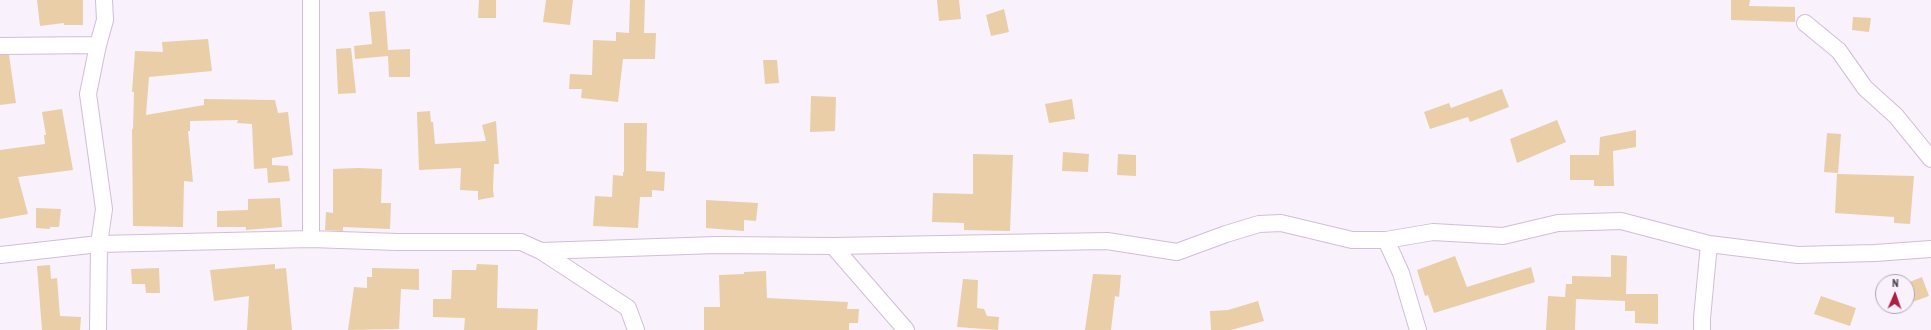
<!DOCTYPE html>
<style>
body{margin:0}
#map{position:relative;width:1931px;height:330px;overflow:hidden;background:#f9f1fc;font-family:"Archivo Narrow",sans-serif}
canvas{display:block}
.north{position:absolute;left:1875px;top:274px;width:40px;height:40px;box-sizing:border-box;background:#f9f1fc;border:1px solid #afa7b2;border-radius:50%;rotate:2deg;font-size:11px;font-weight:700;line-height:16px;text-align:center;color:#413944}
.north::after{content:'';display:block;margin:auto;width:14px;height:18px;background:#b01d41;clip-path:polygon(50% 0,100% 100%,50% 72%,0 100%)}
</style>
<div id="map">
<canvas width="1931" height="330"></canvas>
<div class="north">N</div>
</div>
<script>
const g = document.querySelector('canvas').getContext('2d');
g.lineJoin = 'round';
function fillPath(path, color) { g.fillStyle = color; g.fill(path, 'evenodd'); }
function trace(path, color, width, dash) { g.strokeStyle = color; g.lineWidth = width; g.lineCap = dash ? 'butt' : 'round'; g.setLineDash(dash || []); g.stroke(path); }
fillPath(new Path2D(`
 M 37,0 L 83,0 L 83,25 L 64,25 L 64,23 L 40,26 Z
 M 479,0 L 496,0 L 496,18 L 478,18 Z
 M 546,0 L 573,0 L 570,25 L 543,22 Z
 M 630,0 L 645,0 L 644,33 L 656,33 L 655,59 L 623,59 L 618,102 L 581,98 L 582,89 L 569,89 L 570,74 L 592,75 L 593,40 L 616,41 L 616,32 L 629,33 Z
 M 937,0 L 959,0 L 961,19 L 939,21 Z
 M 1731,0 L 1750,0 L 1749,6 L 1795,7 L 1795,22 L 1731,20 Z
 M 1004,9 L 1009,32 L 991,36 L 986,15 Z
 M 385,11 L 388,50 L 410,49 L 410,77 L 389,77 L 388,56 L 355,59 L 354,46 L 372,44 L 369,12 Z
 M 1853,17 L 1871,18 L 1869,32 L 1852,30 Z
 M 208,39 L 212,71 L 149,77 L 146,115 L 204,105 L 204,99 L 275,100 L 278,113 L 288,112 L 293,155 L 272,158 L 272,165 L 288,166 L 290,181 L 268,183 L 267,168 L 254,169 L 252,124 L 237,123 L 238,120 L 190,121 L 190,131 L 188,131 L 193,182 L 184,181 L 183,227 L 133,226 L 132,129 L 133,129 L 134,92 L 132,92 L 135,51 L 163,52 L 162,42 Z
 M 351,48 L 356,93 L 338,94 L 336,49 Z
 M 0,55 L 9,55 L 16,103 L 0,105 Z
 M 763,60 L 777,60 L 779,83 L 765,84 Z
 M 1502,89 L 1509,107 L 1470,122 L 1468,117 L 1430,129 L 1424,112 L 1449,103 L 1451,108 Z
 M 811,96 L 836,97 L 835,131 L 810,132 Z
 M 1072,99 L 1075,119 L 1049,123 L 1045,104 Z
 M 62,109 L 73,170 L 18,177 L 28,214 L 0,219 L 0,150 L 45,144 L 44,135 L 46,135 L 42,112 Z
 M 430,111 L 431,122 L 433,122 L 435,144 L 486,141 L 482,125 L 496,121 L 499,164 L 494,164 L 493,190 L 494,197 L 478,200 L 478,191 L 460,190 L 461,168 L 419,170 L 417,112 Z
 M 1557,120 L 1566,142 L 1517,163 L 1510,139 Z
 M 624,123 L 647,123 L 646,171 L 665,172 L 664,191 L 652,190 L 652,197 L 640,197 L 638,228 L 593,226 L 595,196 L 612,197 L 613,175 L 623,176 L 623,172 L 624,172 Z
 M 1636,130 L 1636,147 L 1613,151 L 1614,186 L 1594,186 L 1594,180 L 1570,180 L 1570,155 L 1599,155 L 1600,137 Z
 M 1827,133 L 1841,134 L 1838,173 L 1824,172 Z
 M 1063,152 L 1089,154 L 1088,172 L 1062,171 Z
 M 973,154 L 1013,155 L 1010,231 L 964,230 L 964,223 L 932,222 L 933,193 L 973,194 Z
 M 1118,154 L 1136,155 L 1136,176 L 1117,175 Z
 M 358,168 L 382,169 L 381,203 L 391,203 L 390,229 L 343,227 L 343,231 L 325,230 L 326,212 L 333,213 L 333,169 Z
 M 1837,174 L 1914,176 L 1910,224 L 1894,223 L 1894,217 L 1835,213 Z
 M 280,198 L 282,227 L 246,230 L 246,227 L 217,227 L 217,211 L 248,210 L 248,199 Z
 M 706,200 L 758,203 L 756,221 L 744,220 L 744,231 L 706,228 Z
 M 36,208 L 61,209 L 59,227 L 50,227 L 50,229 L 36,228 Z
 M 1611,255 L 1627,256 L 1626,294 L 1658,294 L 1658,324 L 1635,323 L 1635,311 L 1625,311 L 1625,301 L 1576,299 L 1575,330 L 1546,330 L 1548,296 L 1565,297 L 1566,284 L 1572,284 L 1572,276 L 1611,277 Z
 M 1455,256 L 1467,287 L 1531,267 L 1535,282 L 1434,313 L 1428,295 L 1425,296 L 1417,270 Z
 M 275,264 L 275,269 L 286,268 L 292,330 L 247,330 L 249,296 L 214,301 L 210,270 Z
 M 477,264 L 498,265 L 497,308 L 538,309 L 537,330 L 464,330 L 465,318 L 433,317 L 433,299 L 451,299 L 452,270 L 476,270 Z
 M 50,265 L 51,279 L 57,278 L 60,316 L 81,317 L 80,330 L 42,330 L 37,266 Z
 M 159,268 L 160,293 L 146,293 L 145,284 L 132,284 L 131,269 Z
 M 372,268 L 419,269 L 419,290 L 401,289 L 399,329 L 348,330 L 354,287 L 367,288 L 367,277 L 372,277 Z
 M 766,271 L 767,298 L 848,302 L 847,309 L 859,309 L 858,323 L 849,323 L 849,330 L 704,330 L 704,307 L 720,307 L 719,275 L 744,274 L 744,272 Z
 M 1093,274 L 1121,275 L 1119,297 L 1115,296 L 1111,330 L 1085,330 Z
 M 1922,277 L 1929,296 L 1907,304 L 1907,283 Z
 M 963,279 L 978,280 L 977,308 L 984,309 L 987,316 L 999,317 L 998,330 L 957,327 Z
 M 1821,296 L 1856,308 L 1850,326 L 1814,314 Z
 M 1258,301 L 1264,321 L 1231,330 L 1211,330 L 1210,311 L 1228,310 Z`), '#eacea8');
const minor = new Path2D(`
 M 1805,23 L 1839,51 L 1865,88 L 1896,116 L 1931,159
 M 0,46 L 98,45
 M 311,239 L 311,0
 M 1386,240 L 1401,273 L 1418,330
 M 833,246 L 906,330
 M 541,251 L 628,308 L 636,330
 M 0,255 L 99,244 L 311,239 L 397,242 L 521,242 L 541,251 L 716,245 L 833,246 L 1107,241 L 1177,252 L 1226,234 L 1259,224 L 1281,223 L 1352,240 L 1386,240 L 1433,232 L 1503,236 L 1558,223 L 1621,221 L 1709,244 L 1798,255 L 1875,253 L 1931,249
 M 98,330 L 99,244 L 104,209 L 88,94 L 98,45 L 105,20 L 104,0
 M 1702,330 L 1702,318 L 1709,244`);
trace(minor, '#d2bdd8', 18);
trace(minor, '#fff', 16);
</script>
